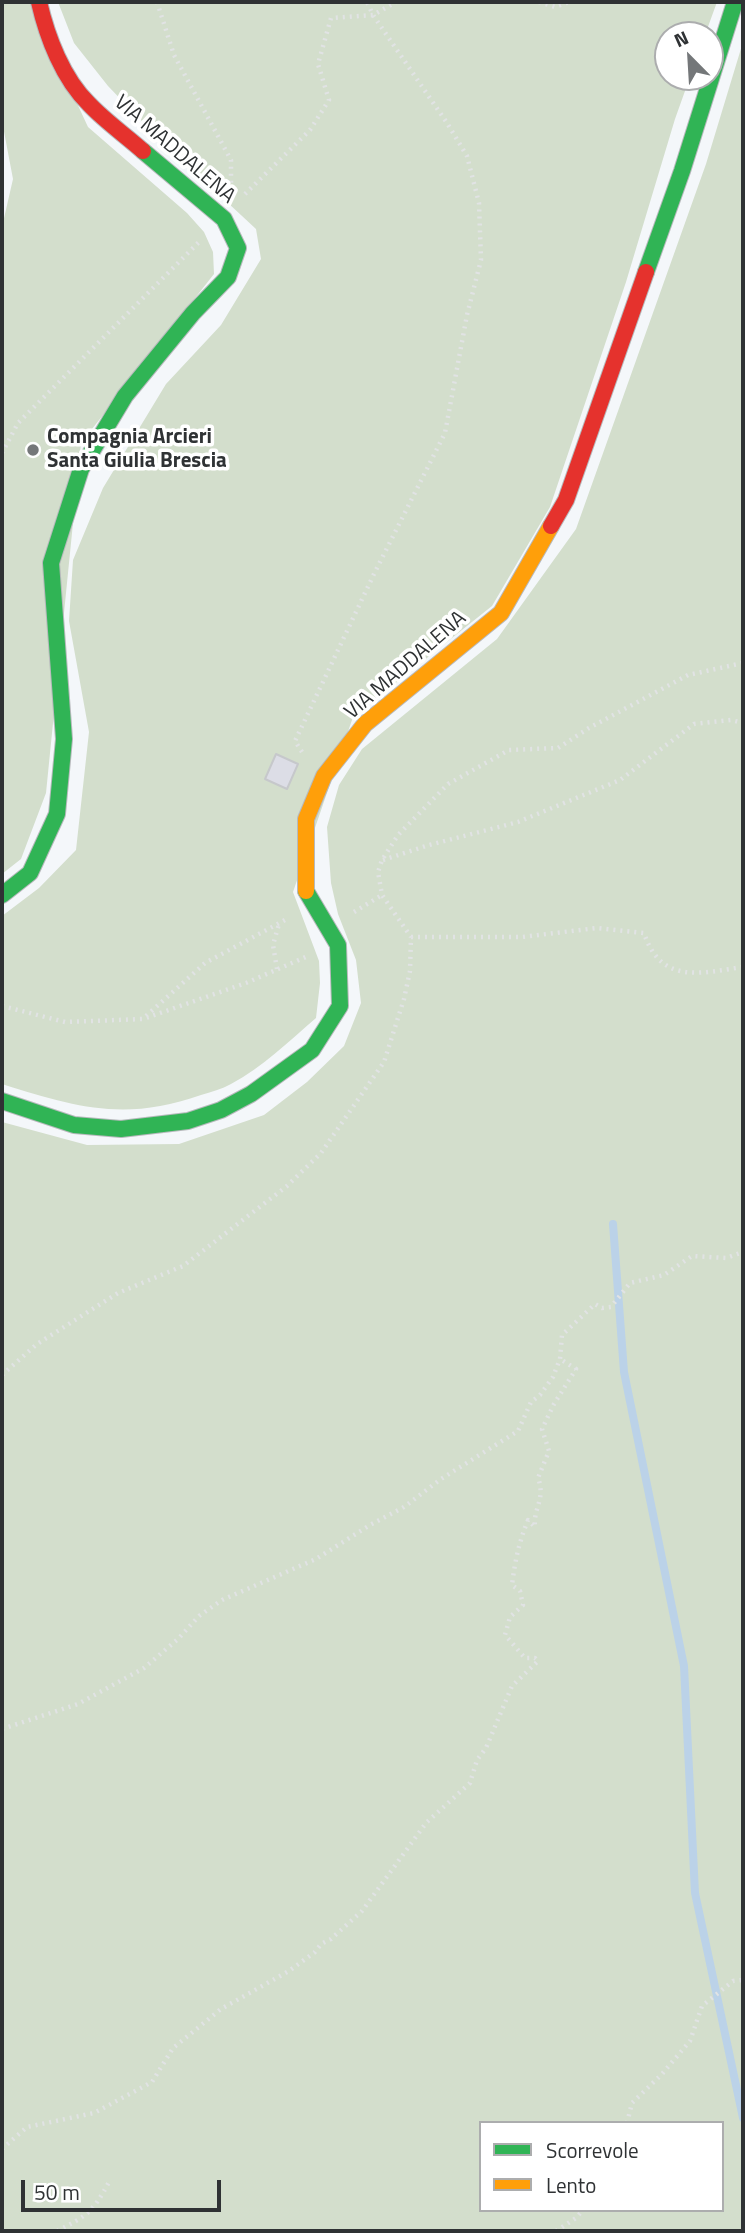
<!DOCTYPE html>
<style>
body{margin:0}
#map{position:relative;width:745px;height:2233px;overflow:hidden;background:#f4f7fa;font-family:"Titillium Web",sans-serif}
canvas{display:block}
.frame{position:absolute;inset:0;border:4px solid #2f3234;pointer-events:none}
.legend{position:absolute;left:479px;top:2121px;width:245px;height:91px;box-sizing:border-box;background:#fff;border:2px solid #acadae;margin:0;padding:9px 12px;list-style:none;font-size:21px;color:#2f3234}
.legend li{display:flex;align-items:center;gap:14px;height:35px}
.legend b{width:35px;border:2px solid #acadae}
.north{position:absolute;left:654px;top:21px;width:70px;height:70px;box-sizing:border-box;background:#fff;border:2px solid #acadae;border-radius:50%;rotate:336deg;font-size:19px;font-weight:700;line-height:28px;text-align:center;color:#2f3234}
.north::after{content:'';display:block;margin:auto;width:24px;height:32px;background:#747779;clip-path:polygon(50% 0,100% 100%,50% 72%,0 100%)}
.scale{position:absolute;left:21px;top:2180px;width:200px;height:32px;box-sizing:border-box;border:4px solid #2f3234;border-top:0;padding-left:9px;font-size:21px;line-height:24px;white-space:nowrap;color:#2f3234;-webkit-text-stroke:5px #fff;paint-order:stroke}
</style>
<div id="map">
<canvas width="745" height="2233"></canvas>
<div class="frame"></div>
<ul class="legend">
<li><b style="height:9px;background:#30b455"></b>Scorrevole</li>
<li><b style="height:9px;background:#ff9f0a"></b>Lento</li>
</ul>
<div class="north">N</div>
<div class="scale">50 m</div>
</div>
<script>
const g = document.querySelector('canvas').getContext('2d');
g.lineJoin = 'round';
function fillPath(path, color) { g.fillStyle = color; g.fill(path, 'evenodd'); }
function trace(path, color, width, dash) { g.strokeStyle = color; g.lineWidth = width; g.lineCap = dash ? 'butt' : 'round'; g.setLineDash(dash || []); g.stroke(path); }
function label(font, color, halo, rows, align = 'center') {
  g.font = font + ' "Titillium Web",sans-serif'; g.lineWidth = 7; g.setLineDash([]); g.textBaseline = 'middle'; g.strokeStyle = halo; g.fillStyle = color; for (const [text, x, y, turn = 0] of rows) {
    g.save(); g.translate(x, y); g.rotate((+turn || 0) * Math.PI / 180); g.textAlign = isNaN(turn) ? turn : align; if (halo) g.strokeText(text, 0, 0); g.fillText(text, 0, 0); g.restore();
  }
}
fillPath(new Path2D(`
 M 2,2 L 30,2 L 88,127 L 187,213 L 204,232 L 213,252 L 214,274 L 81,443 L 46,793 L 21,859 L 2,874 L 2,227 L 13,179 L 2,121 Z
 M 58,2 L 717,2 L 705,35 L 668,35 L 668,77 L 690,77 L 675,119 L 626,282 L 550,507 L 492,606 L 353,717 L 293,892 L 319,961 L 320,983 L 316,1018 C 289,1041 263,1067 231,1084 C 222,1089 211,1092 201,1095 C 125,1122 75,1107 2,1084 L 2,916 L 39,888 L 76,850 L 89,732 L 69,621 L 73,560 L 103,488 L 166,384 L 221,325 L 261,259 L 256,229 L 157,137 L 108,86 L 74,43 Z
 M 743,42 L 743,2231 L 2,2231 L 2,1122 L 87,1145 L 179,1144 L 264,1115 L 307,1082 L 344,1046 L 361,1003 L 356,960 L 338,914 L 331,883 L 327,827 L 339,785 L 362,749 L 497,639 L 576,529 L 706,164 ZM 481,2123 L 722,2123 L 722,2210 L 481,2210 Z`), '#d3decc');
trace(new Path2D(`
 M 613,1224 L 624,1372 L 684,1666 L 695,1893 L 743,2118`), '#bbd2e8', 8);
const building = new Path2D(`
 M 276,754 L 298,764 L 287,789 L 265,779 Z`);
fillPath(building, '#dcdde6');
trace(building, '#c6c8cb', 2);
const fast = new Path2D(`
 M 646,272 L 682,171 L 735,2
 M 2,895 L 30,873 L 57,814 L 64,739 L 51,563 L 81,469 L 125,396 L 193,313 L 228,277 L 238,248 L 224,219 L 143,151
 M 2,1101 L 74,1125 L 121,1129 L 188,1121 L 221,1110 L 251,1094 L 312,1050 L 340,1006 L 338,945 L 306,891`);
const slow = new Path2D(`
 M 306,891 L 306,819 L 324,776 L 365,724 L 501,613 L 551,526`);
const jam = new Path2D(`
 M 39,2 C 47,37 63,79 89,104 C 105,121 125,135 143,151
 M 551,526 L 566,500 L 646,272`);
trace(fast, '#b7b9bc', 18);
trace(slow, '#b7b9bc', 18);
trace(jam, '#b7b9bc', 18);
trace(new Path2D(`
 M 157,2 L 174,55 L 231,160 L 231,183
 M 539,2 L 555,7 L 569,2
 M 245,194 L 310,130 L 329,100 L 318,64 L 331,18 L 373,15 L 396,2
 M 2,453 L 18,423 L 201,240
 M 302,752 L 295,741 L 373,576 L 445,433 L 467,315 L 481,260 L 479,203 L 467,156 L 447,123 L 373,15 L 367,2
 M 383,860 L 429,845 L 518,822 L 620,780 L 694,724 L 731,720 L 743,723
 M 354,912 L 382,895
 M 411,937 L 522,937 L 597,928 L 644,933 C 661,985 701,973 743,967
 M 277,969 L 273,945 L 279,924
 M 2,1006 L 65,1022 L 143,1019 L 246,983 L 308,956
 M 146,1016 L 205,963 L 285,920
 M 2,1375 L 37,1344 L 118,1293 L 183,1266 L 287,1186 L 321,1153 L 384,1062 L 404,999 L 410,971 L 411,937 L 382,895 L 378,872 L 382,860 L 398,835 L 448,784 L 509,750 L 558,748 L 589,728 L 688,675 L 743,663
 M 2,1729 L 78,1704 L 144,1668 L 178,1639 L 199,1616 L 222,1600 L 316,1559 L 370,1525 L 404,1507 L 441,1479 L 518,1431 L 531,1402 L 540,1395 L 553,1377 L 560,1359 L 562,1335 L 595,1304 L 602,1308 L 611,1307 L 630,1283 L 664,1275 L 692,1256 L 726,1258 L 743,1252
 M 627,2123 L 632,2103 L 662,2074 L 690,2041 L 702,2006 L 733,1981 L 743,1980
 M 2,2149 L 27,2127 L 94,2113 L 152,2082 L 173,2048 L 221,2009 L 289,1971 L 315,1952 L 321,1944 L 331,1939 L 362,1911 L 426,1823 L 470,1783 L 477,1760 L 486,1748 L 512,1686 L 538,1661 L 535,1658 L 525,1658 L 505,1635 L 510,1617 L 523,1605 L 520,1591 L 512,1585 C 515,1561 519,1542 528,1520 L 535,1527 C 533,1508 546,1499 538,1478 L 549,1451 L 542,1429 L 554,1404 L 576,1369 L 560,1359
 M 57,2231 C 87,2216 93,2212 109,2182
 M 556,2231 L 576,2218 L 583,2210`), '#e1e3e4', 4.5, [2, 5]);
trace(fast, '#30b455', 16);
trace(slow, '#ff9f0a', 16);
trace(jam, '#e5322d', 16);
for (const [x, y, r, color] of [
 [33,450,7,"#747779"]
]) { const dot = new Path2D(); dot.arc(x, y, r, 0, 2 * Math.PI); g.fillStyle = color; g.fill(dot); trace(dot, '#fff', 2.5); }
label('21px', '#2f3234', '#fff', [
 ["VIA MADDALENA",174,150,41],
 ["VIA MADDALENA",406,666,-41]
]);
label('bold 21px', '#2f3234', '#fff', [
 ["Compagnia Arcieri",47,438],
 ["Santa Giulia Brescia",47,462]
], 'left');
</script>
